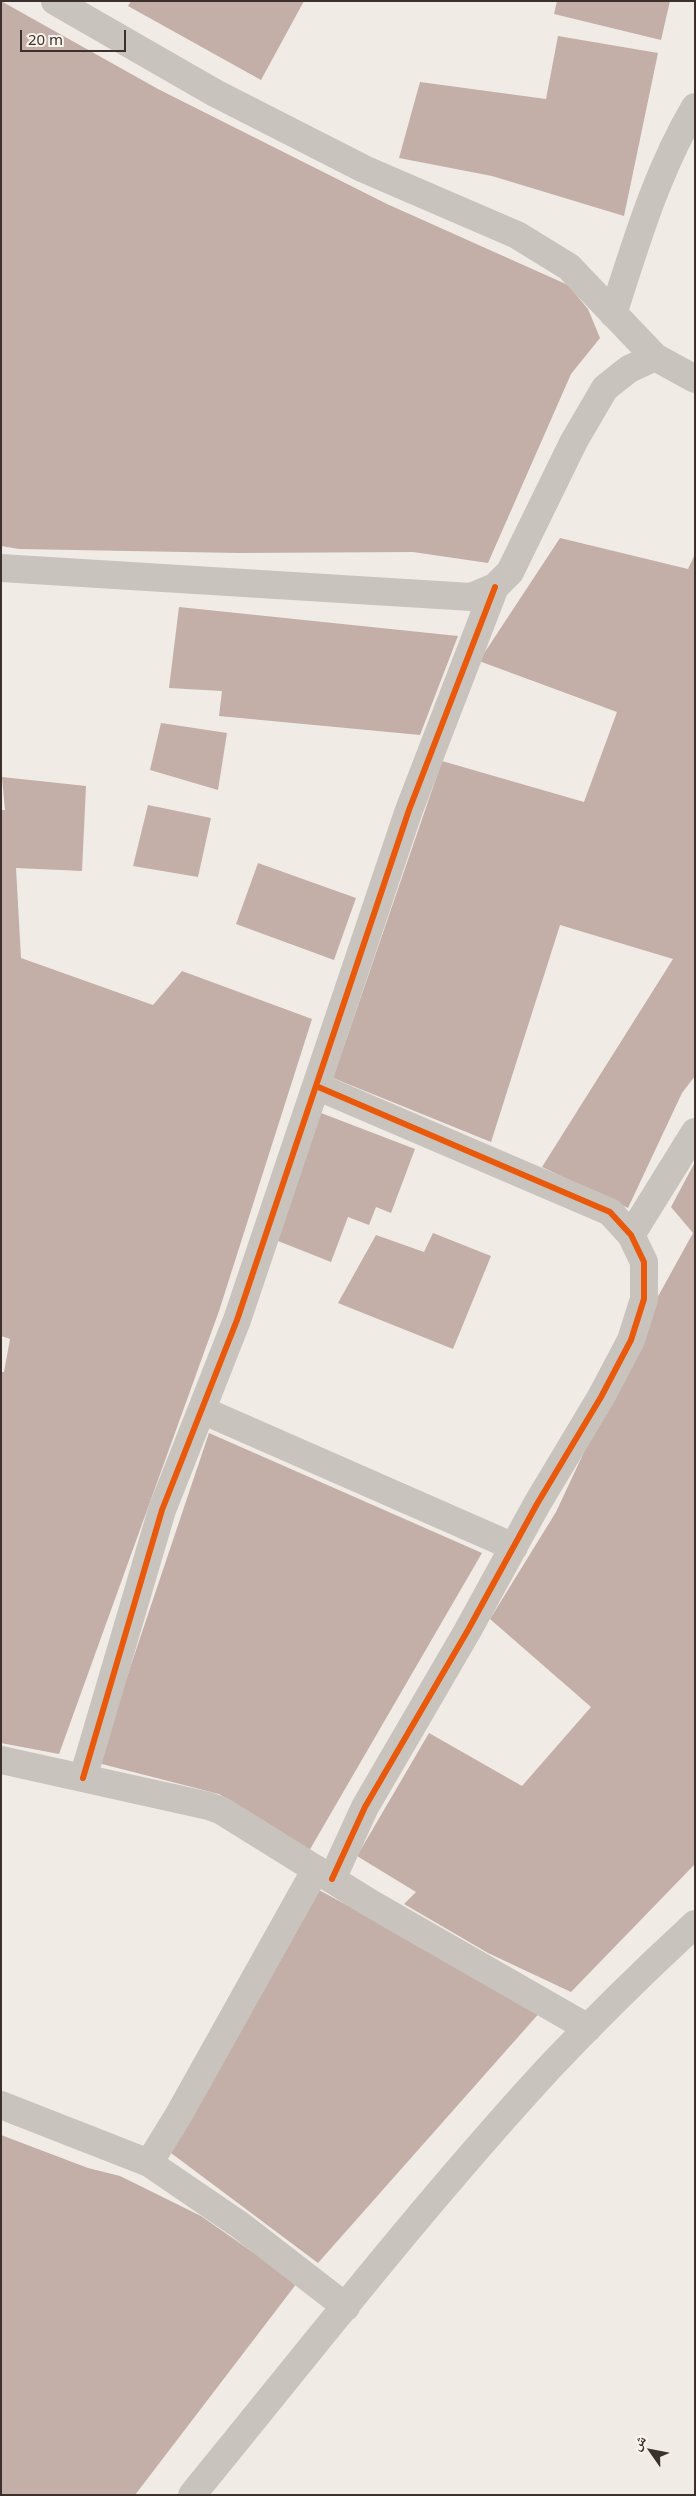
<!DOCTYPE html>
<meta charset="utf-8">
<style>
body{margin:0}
#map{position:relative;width:696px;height:2496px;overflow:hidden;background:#f0ebe5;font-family:"Noto Sans","Noto Naskh Arabic",sans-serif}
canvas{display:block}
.frame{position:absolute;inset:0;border:2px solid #3b302b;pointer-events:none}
.north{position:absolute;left:626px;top:2426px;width:50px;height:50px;-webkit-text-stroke:4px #fbf5ee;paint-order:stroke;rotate:303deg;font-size:14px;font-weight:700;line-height:20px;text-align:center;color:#3b302b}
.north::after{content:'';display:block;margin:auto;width:18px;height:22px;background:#3b302b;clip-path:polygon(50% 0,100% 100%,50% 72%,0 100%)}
.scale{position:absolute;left:20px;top:30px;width:106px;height:22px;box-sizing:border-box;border:2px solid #3b302b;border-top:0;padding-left:6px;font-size:15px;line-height:18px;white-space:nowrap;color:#3b302b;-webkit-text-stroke:4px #fbf5ee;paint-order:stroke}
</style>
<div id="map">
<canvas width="696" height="2496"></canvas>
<div class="frame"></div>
<div class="north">ش</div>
<div class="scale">20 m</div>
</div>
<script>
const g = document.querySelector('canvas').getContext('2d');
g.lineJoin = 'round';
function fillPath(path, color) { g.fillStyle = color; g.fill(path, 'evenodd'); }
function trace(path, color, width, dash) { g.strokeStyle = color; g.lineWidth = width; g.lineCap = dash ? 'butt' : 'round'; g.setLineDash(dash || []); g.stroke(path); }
fillPath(new Path2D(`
 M 1,1 L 158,89 L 387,204 L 568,285 L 588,309 L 600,338 L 571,374 L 488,563 L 413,552 L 239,553 L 19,549 L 1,546 Z
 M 131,1 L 304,1 L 261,80 L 128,6 Z
 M 557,1 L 670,1 L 661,40 L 554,14 Z
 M 558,36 L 658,53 L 624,216 L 492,176 L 399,158 L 420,82 L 546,99 Z
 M 560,538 L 688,569 L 695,554 L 695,1076 L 682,1093 L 628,1208 L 542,1167 L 673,959 L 560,925 L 491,1142 L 333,1078 L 442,761 L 584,802 L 617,712 L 479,661 Z
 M 179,607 L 458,636 L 420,735 L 219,716 L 222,691 L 169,688 Z
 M 161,723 L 227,733 L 218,790 L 150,770 Z
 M 2,777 L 86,786 L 82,871 L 16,868 L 21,958 L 153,1005 L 182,971 L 312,1019 L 219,1311 L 59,1754 L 1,1743 L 1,1372 L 4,1372 L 10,1339 L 1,1336 L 1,810 L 5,810 Z
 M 148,805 L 211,818 L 198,877 L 133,866 Z
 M 258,863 L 356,898 L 334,960 L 236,924 Z
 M 321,1113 L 415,1149 L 391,1213 L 376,1207 L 369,1225 L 348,1217 L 331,1262 L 273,1239 Z
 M 695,1162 L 695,1864 L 571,1992 L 488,1953 L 404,1904 L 416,1892 L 357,1856 L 429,1733 L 522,1786 L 591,1707 L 490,1619 L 556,1512 L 650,1311 L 693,1233 L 671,1207 Z
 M 433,1233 L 491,1256 L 453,1349 L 338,1303 L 376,1235 L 424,1252 Z
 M 209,1433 L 482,1553 L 309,1851 L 219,1794 L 98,1763 Z
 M 317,1889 L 542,2010 L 318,2263 L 167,2150 Z
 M 1,2135 L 88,2168 L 120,2176 L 201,2216 L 297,2283 L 135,2495 L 1,2495 Z`), '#c3afa7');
trace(new Path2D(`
 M 55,1 L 215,93 L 364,169 L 517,235 L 569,267 L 655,357 L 695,379
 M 613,314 C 636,243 657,171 695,107
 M 1,568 L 471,597 L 495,587 L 510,572 L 574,441 L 605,388 L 629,369 L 655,357
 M 316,1086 L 610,1212 L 631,1235 L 644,1262 L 644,1299 L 631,1340 L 601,1397 L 537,1504 L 468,1630 L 365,1807 L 332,1879
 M 631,1235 L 695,1132
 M 202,1410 L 514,1547
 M 1,1760 L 209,1806 L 222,1811 L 370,1903 L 588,2028
 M 83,1778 L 162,1510 L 237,1320 L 409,810 L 495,587
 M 316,1869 L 178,2116 L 149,2163 L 240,2225 L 346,2307
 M 1,2105 L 149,2163
 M 192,2495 C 309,2352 423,2205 548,2069 C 595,2019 644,1971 695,1924`), '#c9c3be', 28);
trace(new Path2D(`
 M 316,1086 L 610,1212 L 631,1235 L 644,1262 L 644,1299 L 631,1340 L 601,1397 L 537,1504 L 468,1630 L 365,1807 L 332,1879
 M 83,1778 L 162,1510 L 237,1320 L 409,810 L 495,587`), '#e8590c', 6);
</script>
